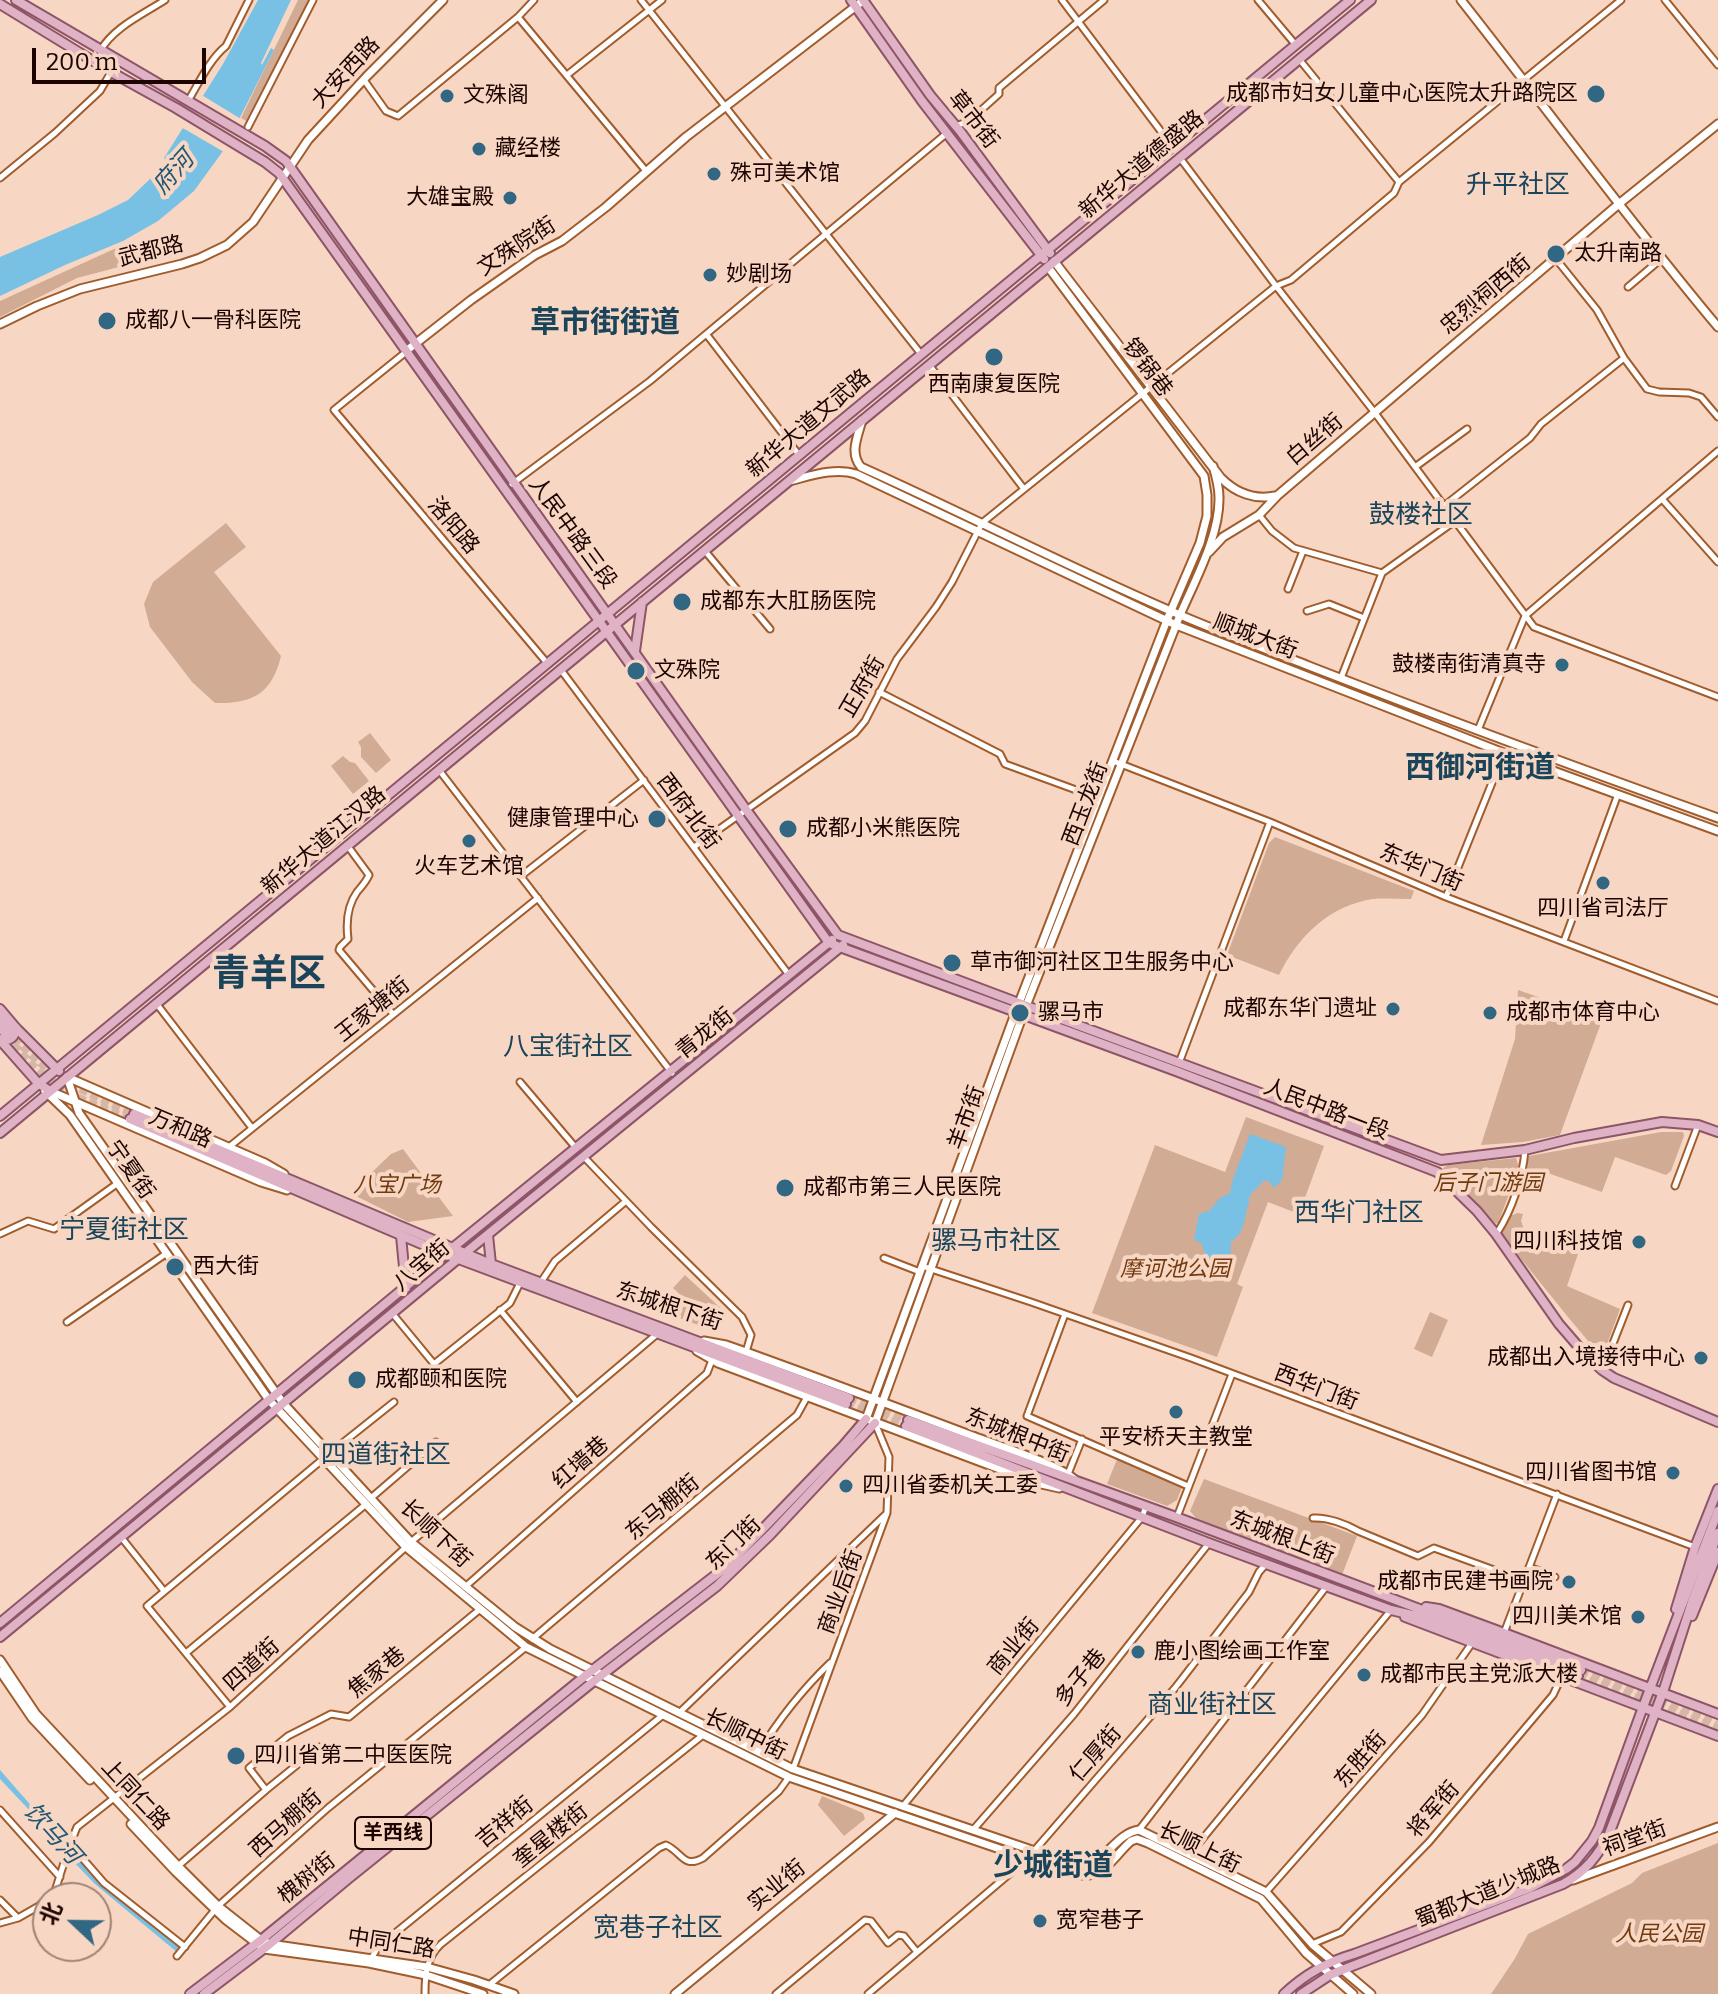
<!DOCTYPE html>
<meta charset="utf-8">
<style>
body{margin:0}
#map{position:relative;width:1718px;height:1994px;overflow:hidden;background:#f7d7c4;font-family:Bitter,"Noto Sans SC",serif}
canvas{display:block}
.north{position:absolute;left:32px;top:1882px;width:80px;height:80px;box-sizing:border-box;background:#f7d7c4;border:2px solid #a08376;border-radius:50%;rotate:292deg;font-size:22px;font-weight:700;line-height:32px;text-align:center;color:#1d0400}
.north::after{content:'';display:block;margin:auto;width:28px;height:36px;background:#316782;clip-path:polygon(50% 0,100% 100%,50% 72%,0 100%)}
.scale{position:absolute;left:32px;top:48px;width:174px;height:36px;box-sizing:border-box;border:4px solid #1d0400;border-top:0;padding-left:10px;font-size:24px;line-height:28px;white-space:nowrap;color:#1d0400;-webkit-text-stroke:6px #f7d7c4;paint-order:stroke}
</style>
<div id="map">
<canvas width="1718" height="1994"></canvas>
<div class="north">北</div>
<div class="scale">200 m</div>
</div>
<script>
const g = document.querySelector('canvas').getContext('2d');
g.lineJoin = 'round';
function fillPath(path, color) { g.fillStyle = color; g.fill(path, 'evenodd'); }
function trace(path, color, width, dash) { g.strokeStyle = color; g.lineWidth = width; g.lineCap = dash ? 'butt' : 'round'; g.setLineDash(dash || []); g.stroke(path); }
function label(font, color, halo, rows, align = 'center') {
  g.font = font + ' Bitter,"Noto Sans SC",serif'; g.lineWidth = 8; g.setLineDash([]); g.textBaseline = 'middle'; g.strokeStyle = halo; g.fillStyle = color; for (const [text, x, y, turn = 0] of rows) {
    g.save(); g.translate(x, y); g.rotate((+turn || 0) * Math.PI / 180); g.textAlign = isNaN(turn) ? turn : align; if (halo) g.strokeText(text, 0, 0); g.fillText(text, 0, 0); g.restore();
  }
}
fillPath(new Path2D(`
 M 298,0 L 311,0 L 248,122 L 241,118 Z
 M 125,244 L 138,262 L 77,278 L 0,317 L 0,301 Z
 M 226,523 L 246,547 L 214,572 L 281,656 C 272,694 252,704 215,703 L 192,682 L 150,627 L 144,604 L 153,582 Z
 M 370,733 L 391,760 L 376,773 L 361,757 L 361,747 L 358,742 Z
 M 343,756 L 350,762 L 355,763 L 369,781 L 353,794 L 331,766 Z
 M 1275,837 L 1414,891 L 1411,899 C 1398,899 1385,898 1373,899 C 1328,906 1298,937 1279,975 L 1227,955 L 1269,843 Z
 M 1518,990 L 1564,1006 L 1578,1000 L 1605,1012 L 1560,1135 L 1523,1142 L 1481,1145 L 1515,1039 Z
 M 1246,1117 L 1324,1146 L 1299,1214 L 1268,1202 L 1237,1284 L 1243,1287 L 1217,1357 L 1092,1313 L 1155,1145 L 1225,1172 Z
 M 1661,1132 L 1683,1132 L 1684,1136 L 1671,1171 L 1666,1175 L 1615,1157 L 1602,1192 L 1539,1170 L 1535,1171 L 1534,1176 L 1536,1178 L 1531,1186 L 1525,1185 L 1528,1175 L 1524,1172 L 1529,1156 Z
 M 403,1149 L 453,1216 L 408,1222 L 350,1193 L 391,1154 Z
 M 1516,1158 L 1519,1168 L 1498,1223 L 1493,1224 L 1443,1171 L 1443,1168 L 1448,1165 Z
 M 1517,1213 L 1523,1214 L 1521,1221 L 1526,1235 L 1578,1254 L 1567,1286 L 1620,1309 L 1603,1355 L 1594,1348 L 1568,1317 L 1501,1234 L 1509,1214 L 1513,1215 Z
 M 685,1275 L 727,1314 L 712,1330 L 679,1318 L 686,1300 L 673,1288 Z
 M 1430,1312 L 1448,1320 L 1432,1357 L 1414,1349 Z
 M 1118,1457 L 1182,1487 L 1177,1500 L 1167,1506 L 1107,1484 Z
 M 1204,1479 L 1357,1536 L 1342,1575 L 1196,1518 L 1190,1511 Z
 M 822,1796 L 863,1813 L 865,1819 L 844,1836 L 818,1805 Z
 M 1718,1843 L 1718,1994 L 1491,1994 L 1514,1960 L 1528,1934 L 1632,1883 L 1642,1873 Z`), '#d1ab94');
fillPath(new Path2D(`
 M 258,0 L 291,0 L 261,63 L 262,65 L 271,48 L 274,50 L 223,151 L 194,191 L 158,221 L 123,241 L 65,265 L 0,296 L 0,257 L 98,215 L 128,200 L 151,178 L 166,160 L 164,158 L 223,64 Z
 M 1250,1134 L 1286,1147 L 1282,1180 L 1274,1188 L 1269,1181 L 1263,1181 C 1259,1187 1252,1192 1250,1195 C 1249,1197 1249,1200 1249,1202 C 1244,1216 1245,1235 1231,1241 C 1231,1260 1229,1264 1209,1262 L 1205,1254 L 1202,1244 L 1194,1239 L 1199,1214 L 1209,1211 L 1220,1198 L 1230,1193 L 1232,1182 Z
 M 0,1770 L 98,1882 L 181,1949 L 178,1953 L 95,1884 L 69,1857 L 48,1830 L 0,1779 Z`), '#79c0e5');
fillPath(new Path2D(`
 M 200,94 L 241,119 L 224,152 L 181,127 Z`), '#f7d7c4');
trace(new Path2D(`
 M 6,1035 C 21,1053 36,1071 55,1084 C 78,1100 105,1109 130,1119
 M 15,1037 C 46,1077 90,1094 134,1114
 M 849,1398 L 908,1420
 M 846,1404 L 906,1426
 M 1581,1670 L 1718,1721
 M 1578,1676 L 1718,1728`), '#d6b7a7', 8, [8, 4]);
const street = new Path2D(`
 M 641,0 L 921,354
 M 1062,0 L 1172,146
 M 1258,0 L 1295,44
 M 1665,0 L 1718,65
 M 518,17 L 646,171
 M 1299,59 L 1399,182
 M 567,75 L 662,0
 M 364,80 L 386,111 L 398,116 L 518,17 L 534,0
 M 188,101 C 199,83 209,60 226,46 L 249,0
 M 956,126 L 969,121 L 999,94 L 999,88 L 1104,0
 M 248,127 L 313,0
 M 1180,158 L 1276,286 L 1375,413 L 1534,627 L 1718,697
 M 0,178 L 55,133 L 100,91 L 111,72 L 100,51 C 114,27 142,15 165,0
 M 1556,259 L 1597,310 L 1624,358 L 1647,389 L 1659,392 L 1689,393 L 1701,397 L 1718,417
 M 1628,287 L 1661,259
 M 707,335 L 799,455
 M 406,352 L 334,410 L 547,663
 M 930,366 L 1024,489
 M 1415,467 L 1467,429
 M 512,484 L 650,381 L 947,133
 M 1662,499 L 1718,562
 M 1444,506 L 1530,438 L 1541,424 L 1624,358
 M 1259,515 L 1272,531 L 1294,548 L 1382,573 L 1455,521
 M 705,551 L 770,629
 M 1288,589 L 1303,551
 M 1307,611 L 1329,604 L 1364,618
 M 561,670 L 789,975
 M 1341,678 L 1382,573
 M 879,692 L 1000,754 L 1005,764 L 1098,798
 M 1478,730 L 1525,616 L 1718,451
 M 1113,761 L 1270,822 L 1446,897 L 1718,1001
 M 439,770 L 672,1073
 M 347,845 L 369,875 C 366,882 362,886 357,892 C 347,906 346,923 348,939 L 340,947 L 339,950 L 393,1014
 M 694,847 L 855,733 L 865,721 L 897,659 L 936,607 L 952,582 L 982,523 L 1276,286 L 1291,280 L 1394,193 L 1399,182 L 1621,0
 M 521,876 L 644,780
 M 1446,897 L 1504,753
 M 1564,941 L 1618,794
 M 156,1003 L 252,1128
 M 1179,1063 L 1270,822
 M 520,1082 L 576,1148
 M 229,1147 L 538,898
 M 584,1157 L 651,1227 L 742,1317 L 751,1335 L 746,1352
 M 1675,1186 L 1698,1125
 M 1497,1233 C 1512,1210 1523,1177 1525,1150
 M 0,1234 L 28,1221 L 54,1229 L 118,1183
 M 884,1258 L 920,1272
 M 922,1266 L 1031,1302 L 1191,1358 L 1695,1547
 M 541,1282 L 555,1261 L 626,1201
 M 500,1310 L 577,1402
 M 392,1313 L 434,1364 L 510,1303 L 520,1283
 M 1065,1314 L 1027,1416 L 1188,1486
 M 67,1322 L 167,1253
 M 1603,1369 L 1628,1305
 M 330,1453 L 394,1402
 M 1068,1474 L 1082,1439
 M 371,1498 L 436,1442
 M 1177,1517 L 1232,1374
 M 1313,1518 C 1327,1517 1346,1524 1358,1531 L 1418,1556 L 1434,1548 L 1524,1581
 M 121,1537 L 164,1591
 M 411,1542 L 657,1334
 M 1529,1567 L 1555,1577
 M 465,1587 L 707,1373 L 712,1360
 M 1504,1633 L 1557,1494
 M 532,1639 L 797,1415 L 807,1397
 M 186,1653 L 365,1505
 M 230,1707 L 147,1606 L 323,1459
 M 679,1713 L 886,1514
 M 759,1752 C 779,1719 802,1690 830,1663
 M 793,1769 L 887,1513 L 889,1457 L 875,1423
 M 266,1790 L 319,1747
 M 903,1806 L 1142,1517 L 1146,1506
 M 0,1810 L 60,1877
 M 973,1830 L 1074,1714 L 1209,1543
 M 1139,1830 L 1326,1587
 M 70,1844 L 104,1883 L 185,1947
 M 1034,1851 L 1175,1688 L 1249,1592 L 1259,1572 L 1266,1564
 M 1190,1854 L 1391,1610
 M 178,1866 L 266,1790 L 249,1768 L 288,1736 L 331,1714 L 349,1717 L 479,1610
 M 1266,1892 L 1422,1715 L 1472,1643
 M 0,1900 L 17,1917
 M 0,1923 L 18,1918 L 39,1906 L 55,1891 L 69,1847 L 77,1827 L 230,1707 L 406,1547
 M 1312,1944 L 1341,1932 L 1429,1842 L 1553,1695 L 1561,1678
 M 177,1956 L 218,1906 L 328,1808 L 526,1647
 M 371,1959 L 378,1947 L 663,1715
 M 489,1985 L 659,1848 L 666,1845 C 682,1852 683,1869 703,1858 L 779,1791 L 789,1777
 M 425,1994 C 425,1975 426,1958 441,1944 L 703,1735
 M 776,1994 L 865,1920 L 871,1921 L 888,1943 L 898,1935 L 904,1936 L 917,1952
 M 868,1994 L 1027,1859`);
const secondary = new Path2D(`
 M 1461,0 C 1547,109 1629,221 1718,327
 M 1054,261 L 1221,478 C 1236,493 1255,500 1275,496
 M 0,324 L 37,306 L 80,289 L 182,264 L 200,258 L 227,245 L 253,222 L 308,140 L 367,76 L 443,0
 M 406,351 L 471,300 L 535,255 L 562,241 L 606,207 L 686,137 L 864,0
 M 862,420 C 858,436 849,453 861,467 C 968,515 1072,569 1180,615 C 1222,633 1266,649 1309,666 C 1445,719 1581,769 1718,818
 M 789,481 C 810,476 835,467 856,474 L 1176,625 L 1504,753 L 1718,831
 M 1209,552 L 1223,537 L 1259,515 L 1278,495 L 1620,203 L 1718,124
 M 67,1077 L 79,1113 L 283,1403 L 411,1542 L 515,1627 L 550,1649 L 793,1769 L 1076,1865 C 1104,1869 1113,1834 1139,1830 L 1266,1892 L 1312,1944 L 1371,1994
 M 67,1077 L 265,1163 L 284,1174
 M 45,1091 L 70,1115 L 269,1400 L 406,1547 L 526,1647 L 789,1777 L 1070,1873 C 1104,1882 1108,1862 1131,1841 L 1137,1839 L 1148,1843 L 1261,1899 L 1306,1953 L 1353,1994
 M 50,1091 L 261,1182 L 287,1190
 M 704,1341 L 726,1345 L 746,1352 C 824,1380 901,1409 978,1438 C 1002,1447 1055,1463 1074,1479
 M 697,1351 L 718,1363 L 1037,1483 L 1059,1488
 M 866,1419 L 1019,1003 L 1167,620 L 1200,543 L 1207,516 L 1207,495 L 1204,476 L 1048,267
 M 875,1423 L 1026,1006 L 1180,615 C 1195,580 1220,535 1219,497 C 1219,486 1216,476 1213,466
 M 0,1660 L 36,1714 L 178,1866 L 218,1906 L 261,1940 L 270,1944 L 427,1967 L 474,1980 L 514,1994
 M 0,1671 L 32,1718 L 90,1780
 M 131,1824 L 176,1872 L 226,1920 L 264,1949 L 369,1963 L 426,1975 L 483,1994
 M 1573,1880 L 1718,1827
 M 675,1994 L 895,1813`);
const primary = new Path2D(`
 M 16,0 L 265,146 L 286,161 L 747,811 L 838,935 L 1072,1023 L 1441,1160 L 1525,1150 L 1574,1138 L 1662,1122 L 1698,1125 L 1718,1132
 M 851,0 L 922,101 L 1044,259
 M 863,0 L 930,95 L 960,131 L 1050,253
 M 0,4 L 111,72 L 176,108 L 265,162 L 279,173 L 829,943 L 1176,1071 L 1437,1172 L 1477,1211 L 1496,1234 L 1559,1324 L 1584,1353 L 1602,1370 L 1614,1378 L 1718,1422
 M 635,651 L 642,602
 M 0,1009 L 16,1028 L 59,1071
 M 0,1018 L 11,1031
 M 0,1028 L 6,1034
 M 0,1039 C 9,1042 15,1038 16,1028
 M 0,1040 L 38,1083 L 50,1091
 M 134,1114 L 486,1262 L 849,1398
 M 0,1116 L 1350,0
 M 130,1119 L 445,1254 L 846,1404
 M 0,1133 L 1371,0
 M 488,1235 L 491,1264
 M 401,1236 L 406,1288
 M 908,1420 L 1176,1517 L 1581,1670
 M 906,1426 L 1209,1543 L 1391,1610 L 1416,1616 L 1578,1676
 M 1426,1607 L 1439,1609 L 1504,1633 L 1718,1714
 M 1676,1609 L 1695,1547 L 1718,1489
 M 1692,1616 L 1718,1552
 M 1405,1617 L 1718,1736
 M 0,1623 L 445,1254 L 832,940
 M 0,1637 L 465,1253 L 843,945
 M 190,1994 L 261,1940 L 585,1676 L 726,1567 L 843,1446 L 866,1419
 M 204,1994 L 270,1944 L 348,1879 L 594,1681 L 717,1586 L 770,1535 L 875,1423
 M 1284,1994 C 1305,1974 1326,1962 1354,1954 L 1530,1888 L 1566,1869 L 1575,1862 L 1592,1841 L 1599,1828 L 1643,1707 L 1718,1511
 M 1301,1994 L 1330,1975 L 1342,1970 L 1563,1884 C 1585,1872 1598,1856 1609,1834 L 1663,1692 L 1692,1602 L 1718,1533`);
trace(street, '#a15c2c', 9);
trace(secondary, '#a15c2c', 11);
trace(primary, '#8d5567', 12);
trace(street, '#fff', 5);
trace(secondary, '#fff', 7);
trace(primary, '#dfb3c5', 8);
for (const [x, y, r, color] of [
 [1596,94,10,"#316782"],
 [447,96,8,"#316782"],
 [479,149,8,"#316782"],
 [714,174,8,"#316782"],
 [510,198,8,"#316782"],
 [1556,254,10,"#316782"],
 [710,275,8,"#316782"],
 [107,321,10,"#316782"],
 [994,357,10,"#316782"],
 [682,602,10,"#316782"],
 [1562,665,8,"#316782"],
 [636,671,10,"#316782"],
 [657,819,10,"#316782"],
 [788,829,10,"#316782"],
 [469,841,8,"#316782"],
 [1603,883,8,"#316782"],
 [952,963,10,"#316782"],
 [1393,1009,8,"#316782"],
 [1020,1013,10,"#316782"],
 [1490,1013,8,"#316782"],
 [785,1188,10,"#316782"],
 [1639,1242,8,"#316782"],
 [175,1267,10,"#316782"],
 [1701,1358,8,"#316782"],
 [357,1380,10,"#316782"],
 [1176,1412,8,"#316782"],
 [1673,1473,8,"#316782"],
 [846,1486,8,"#316782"],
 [1569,1582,8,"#316782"],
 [1638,1617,8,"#316782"],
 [1138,1652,8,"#316782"],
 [1364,1675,8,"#316782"],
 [236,1756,10,"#316782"],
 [1040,1921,8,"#316782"]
]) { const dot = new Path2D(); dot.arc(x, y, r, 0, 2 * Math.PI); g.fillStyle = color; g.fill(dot); trace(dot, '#f7d7c4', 3); }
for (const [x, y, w] of [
 [393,1833,76]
]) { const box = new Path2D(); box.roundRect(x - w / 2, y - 16, w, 32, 6); g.fillStyle = '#f7d7c4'; g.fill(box); trace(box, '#1d0400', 2); }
label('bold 20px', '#1d0400', null, [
 ["羊西线",393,1833]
]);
label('22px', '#1d0400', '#f7d7c4', [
 ["大安西路",346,73,-47],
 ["草市街",973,120,52],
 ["新华大道德盛路",1142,165,-40],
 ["文殊院街",517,247,-33],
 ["武都路",151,252,-14],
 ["忠烈祠西街",1486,295,-40],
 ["锣锅巷",1147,368,53],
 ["新华大道文武路",809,424,-40],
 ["白丝街",1315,440,-40],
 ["洛阳路",453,526,50],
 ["人民中路三段",572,533,54],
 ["顺城大街",1255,637,21],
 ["正府街",863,687,-60],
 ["西玉龙街",1086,804,-69],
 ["西府北街",688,812,53],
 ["新华大道江汉路",324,841,-40],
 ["东华门街",1421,868,23],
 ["王家塘街",373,1010,-39],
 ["青龙街",705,1034,-39],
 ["人民中路一段",1326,1110,21],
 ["羊市街",967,1118,-70],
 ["万和路",180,1129,23],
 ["宁夏街",130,1170,55],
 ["八宝街",422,1266,-40],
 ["东城根下街",669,1307,18],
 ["西华门街",1316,1388,21],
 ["东城根中街",1017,1436,22],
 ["红墙巷",581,1463,-41],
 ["东马棚街",663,1508,-40],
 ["长顺下街",435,1534,43],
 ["东城根上街",1282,1538,21],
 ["东门街",734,1544,-44],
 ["商业后街",841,1592,-70],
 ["商业街",1014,1647,-50],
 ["四道街",252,1665,-42],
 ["焦家巷",377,1673,-39],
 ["多子巷",1081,1678,-51],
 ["长顺中街",745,1735,26],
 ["仁厚街",1096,1754,-49],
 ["东胜街",1361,1760,-49],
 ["上同仁路",135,1795,47],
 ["将军街",1434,1810,-49],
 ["吉祥街",505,1823,-39],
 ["西马棚街",286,1824,-42],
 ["奎星楼街",551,1836,-39],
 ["祠堂街",1635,1839,-20],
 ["长顺上街",1199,1848,26],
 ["槐树街",307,1879,-39],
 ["实业街",777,1886,-39],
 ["蜀都大道少城路",1488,1893,-22],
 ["中同仁路",391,1944,9]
]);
label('22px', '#1d0400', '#f7d7c4', [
 ["成都市妇女儿童中心医院太升路院区",1578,94,"right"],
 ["文殊阁",463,96],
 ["藏经楼",495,149],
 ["殊可美术馆",730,174],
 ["大雄宝殿",494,198,"right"],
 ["太升南路",1574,254],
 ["妙剧场",726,275],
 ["成都八一骨科医院",125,321],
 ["西南康复医院",994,385,"center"],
 ["成都东大肛肠医院",700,602],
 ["鼓楼南街清真寺",1546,665,"right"],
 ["文殊院",654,671],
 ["健康管理中心",639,819,"right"],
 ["成都小米熊医院",806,829],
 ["火车艺术馆",469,867,"center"],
 ["四川省司法厅",1603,909,"center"],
 ["草市御河社区卫生服务中心",970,963],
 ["成都东华门遗址",1377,1009,"right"],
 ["骡马市",1038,1013],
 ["成都市体育中心",1506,1013],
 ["成都市第三人民医院",803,1188],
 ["四川科技馆",1623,1242,"right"],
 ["西大街",193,1267],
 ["成都出入境接待中心",1685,1358,"right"],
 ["成都颐和医院",375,1380],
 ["平安桥天主教堂",1176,1438,"center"],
 ["四川省图书馆",1657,1473,"right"],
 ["四川省委机关工委",862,1486],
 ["成都市民建书画院",1553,1582,"right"],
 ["四川美术馆",1622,1617,"right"],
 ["鹿小图绘画工作室",1154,1652],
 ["成都市民主党派大楼",1380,1675],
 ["四川省第二中医医院",254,1756],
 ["宽窄巷子",1056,1921]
], 'left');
label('italic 22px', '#723a0e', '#f7d7c4', [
 ["后子门游园",1488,1184],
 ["八宝广场",397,1186],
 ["摩诃池公园",1175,1270],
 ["人民公园",1659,1935]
]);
label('italic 24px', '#205771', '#f7d7c4', [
 ["府河",174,173,-48],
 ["饮马河",52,1834,48]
]);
label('26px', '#19445a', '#f7d7c4', [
 ["升平社区",1518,186],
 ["鼓楼社区",1421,516],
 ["八宝街社区",568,1048],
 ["西华门社区",1359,1214],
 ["宁夏街社区",124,1231],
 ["骡马市社区",996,1242],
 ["四道街社区",386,1456],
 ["商业街社区",1212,1706],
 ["宽巷子社区",658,1929]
]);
label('bold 30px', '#19445a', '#f7d7c4', [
 ["草市街街道",605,324],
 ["西御河街道",1480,769],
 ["少城街道",1053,1867]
]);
label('bold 38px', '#19445a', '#f7d7c4', [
 ["青羊区",269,975]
]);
</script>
